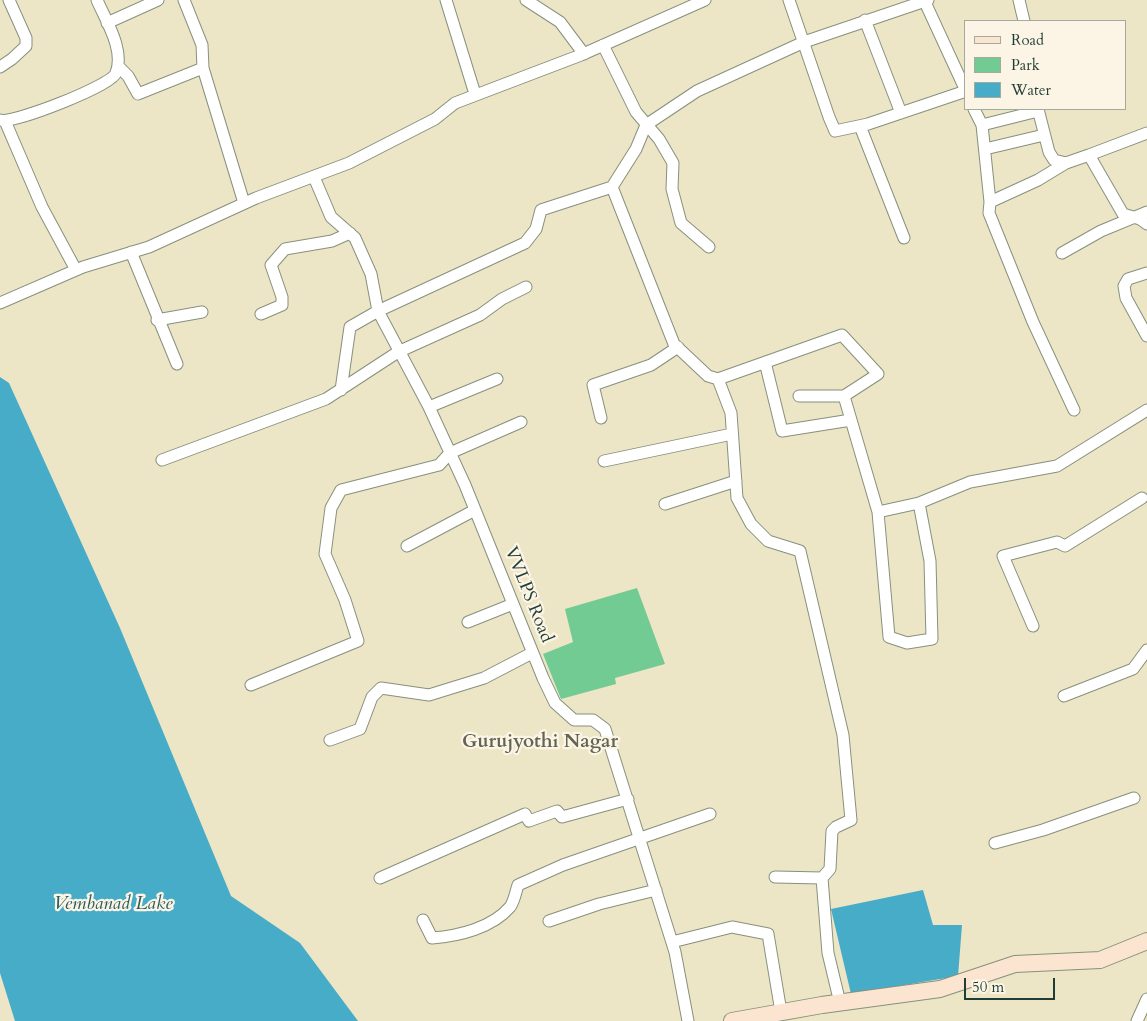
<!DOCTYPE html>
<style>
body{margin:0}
#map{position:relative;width:1147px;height:1021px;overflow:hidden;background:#ece5c6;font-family:Cardo,serif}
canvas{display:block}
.legend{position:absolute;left:964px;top:20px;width:162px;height:90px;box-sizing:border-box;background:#fcf5e5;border:1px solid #a4ab9e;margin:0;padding:6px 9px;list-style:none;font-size:15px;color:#1f3d34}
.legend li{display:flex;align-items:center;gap:10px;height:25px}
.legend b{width:25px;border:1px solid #a4ab9e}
.scale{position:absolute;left:964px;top:978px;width:91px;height:22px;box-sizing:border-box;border:2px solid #1f3d34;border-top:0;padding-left:6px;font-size:15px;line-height:18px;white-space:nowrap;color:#1f3d34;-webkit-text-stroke:4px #fcf5e5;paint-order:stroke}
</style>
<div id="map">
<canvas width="1147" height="1021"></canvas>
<ul class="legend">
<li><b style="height:6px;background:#fce5d0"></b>Road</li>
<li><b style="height:14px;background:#71cb92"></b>Park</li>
<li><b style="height:14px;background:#47acc7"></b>Water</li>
</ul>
<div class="scale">50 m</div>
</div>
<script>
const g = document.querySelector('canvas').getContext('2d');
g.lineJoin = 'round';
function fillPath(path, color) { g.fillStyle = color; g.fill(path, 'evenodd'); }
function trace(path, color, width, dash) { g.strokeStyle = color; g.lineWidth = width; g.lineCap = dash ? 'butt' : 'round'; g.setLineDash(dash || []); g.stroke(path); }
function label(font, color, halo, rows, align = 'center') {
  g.font = font + ' Cardo,serif'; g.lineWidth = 4.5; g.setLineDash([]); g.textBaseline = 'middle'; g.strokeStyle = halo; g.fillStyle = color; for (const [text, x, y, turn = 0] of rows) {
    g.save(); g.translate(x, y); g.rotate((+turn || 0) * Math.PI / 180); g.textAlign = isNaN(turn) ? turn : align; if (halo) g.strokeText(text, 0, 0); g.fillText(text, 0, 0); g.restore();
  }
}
fillPath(new Path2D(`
 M 637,588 L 665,664 L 615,678 L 616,684 L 561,699 L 543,654 L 573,642 L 565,609 Z`), '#71cb92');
fillPath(new Path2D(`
 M 0,377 L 9,383 L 120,628 L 231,896 L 300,943 L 358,1021 L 15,1021 L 0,973 Z
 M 923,890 L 933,925 L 962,925 L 958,976 L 851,994 L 831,909 Z`), '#47acc7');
const street = new Path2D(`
 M 184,0 L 202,45 L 203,68 L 244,203
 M 446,0 L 475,94
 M 526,0 L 560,22 L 584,54
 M 789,0 L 829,117 L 835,131 L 868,124 L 966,91
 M 924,0 L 966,91
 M 1019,0 L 1024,21
 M 865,20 L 901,113
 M 107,23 L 158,0
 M 603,45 L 636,112 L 659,139 L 673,163 L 672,189 L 681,223 L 709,247
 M 118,66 L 128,76 L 138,94 L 203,68
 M 0,67 L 12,59 L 26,46 L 26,38 L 9,0
 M 974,109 L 982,125 L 1038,111
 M 1038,109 L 1049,152 L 1054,160 L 1066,163 L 1089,155 L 1123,214 L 1140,219 L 1147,224
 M 0,120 C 13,124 111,86 116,73 C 125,50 106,21 97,0
 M 5,121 L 42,207 L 76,270
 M 982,125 L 990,202 L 989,213 L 1033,322 L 1074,410
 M 860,126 L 904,238
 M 985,149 L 1044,135
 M 1089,155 L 1147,133
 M 314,177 L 331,217 L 355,238 L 371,274 L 378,311 L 429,407 L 465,485 L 543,678 L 555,703 L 574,720 L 593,720 L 605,729 L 675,952 L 688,1021
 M 612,187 L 674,344 L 708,376 L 718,379 L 842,335 L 878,374 L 844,396 L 799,396
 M 990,202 L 1038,180 L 1066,163
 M 131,252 L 177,364
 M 1062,253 L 1101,231 L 1147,212
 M 1147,273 L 1128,279 L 1124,286 L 1126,298 L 1147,336
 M 0,303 L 83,267 L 149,247 L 256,198 L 349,163 L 435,119 L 455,103 L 581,55 L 705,0
 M 261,314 L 282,305 L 282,297 L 271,265 L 285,249 L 332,241 L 350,233
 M 157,320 L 202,312
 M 765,362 L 782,431 L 851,420
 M 718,379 L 731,413 L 737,498 L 751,524 L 768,541 L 800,551 L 843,735 L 851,820 L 836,827 L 832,831 L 830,869 L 822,878 L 828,953 L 840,1003
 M 341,390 L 350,327 L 378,311 L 525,243 L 536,229 L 541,210 L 612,187 L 636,149 L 646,125 L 697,91 L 804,42 L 928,0
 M 844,396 L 878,512 L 889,637 L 907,643 L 932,639 L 930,561 L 919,503
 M 429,407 L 497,379
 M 601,418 L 593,385 L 651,365 L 678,347
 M 162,460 L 326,399 L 398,352 L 480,315 L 502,299 L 526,287
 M 604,461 L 732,434
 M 665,504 L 736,481
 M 878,512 L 919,503 L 970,482 L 1057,466 L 1147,410
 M 407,546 L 475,510
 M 468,622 L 513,604
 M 1033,626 L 1003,556 L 1057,542 L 1065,546 L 1142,498
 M 251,685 L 358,641 L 345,600 L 325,554 L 331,508 L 341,490 L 439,465 L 450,453 L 521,422
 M 1064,696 L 1133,669 L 1147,650
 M 330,740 L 360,729 L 372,697 L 381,688 L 429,695 L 484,678 L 532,653
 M 995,843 L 1043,830 L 1134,798
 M 775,877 L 822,878
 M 380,878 L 525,814 L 529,821 L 557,811 L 562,817 L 628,799
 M 423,920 L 432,938 C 459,936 492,928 510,907 C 514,902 516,891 518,885 L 563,865 L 710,814
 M 549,921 L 599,904 L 656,890
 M 672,942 L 732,927 L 768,934 L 781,1012
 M 1137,1021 L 1147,999`);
const secondary = new Path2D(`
 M 732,1021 L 822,1005 L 940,989 L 1015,964 L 1100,960 L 1147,941`);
trace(street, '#86917d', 13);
trace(secondary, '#86917d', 18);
trace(street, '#fff', 11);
trace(secondary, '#fce5d0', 16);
label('18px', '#1f3d34', '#fcf5e5', [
 ["VVLPS Road",528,595,68]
]);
label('bold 19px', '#626554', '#fcf5e5', [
 ["Gurujyothi Nagar",540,743]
]);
label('italic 19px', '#2b5e60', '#fcf5e5', [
 ["Vembanad Lake",113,905]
]);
</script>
